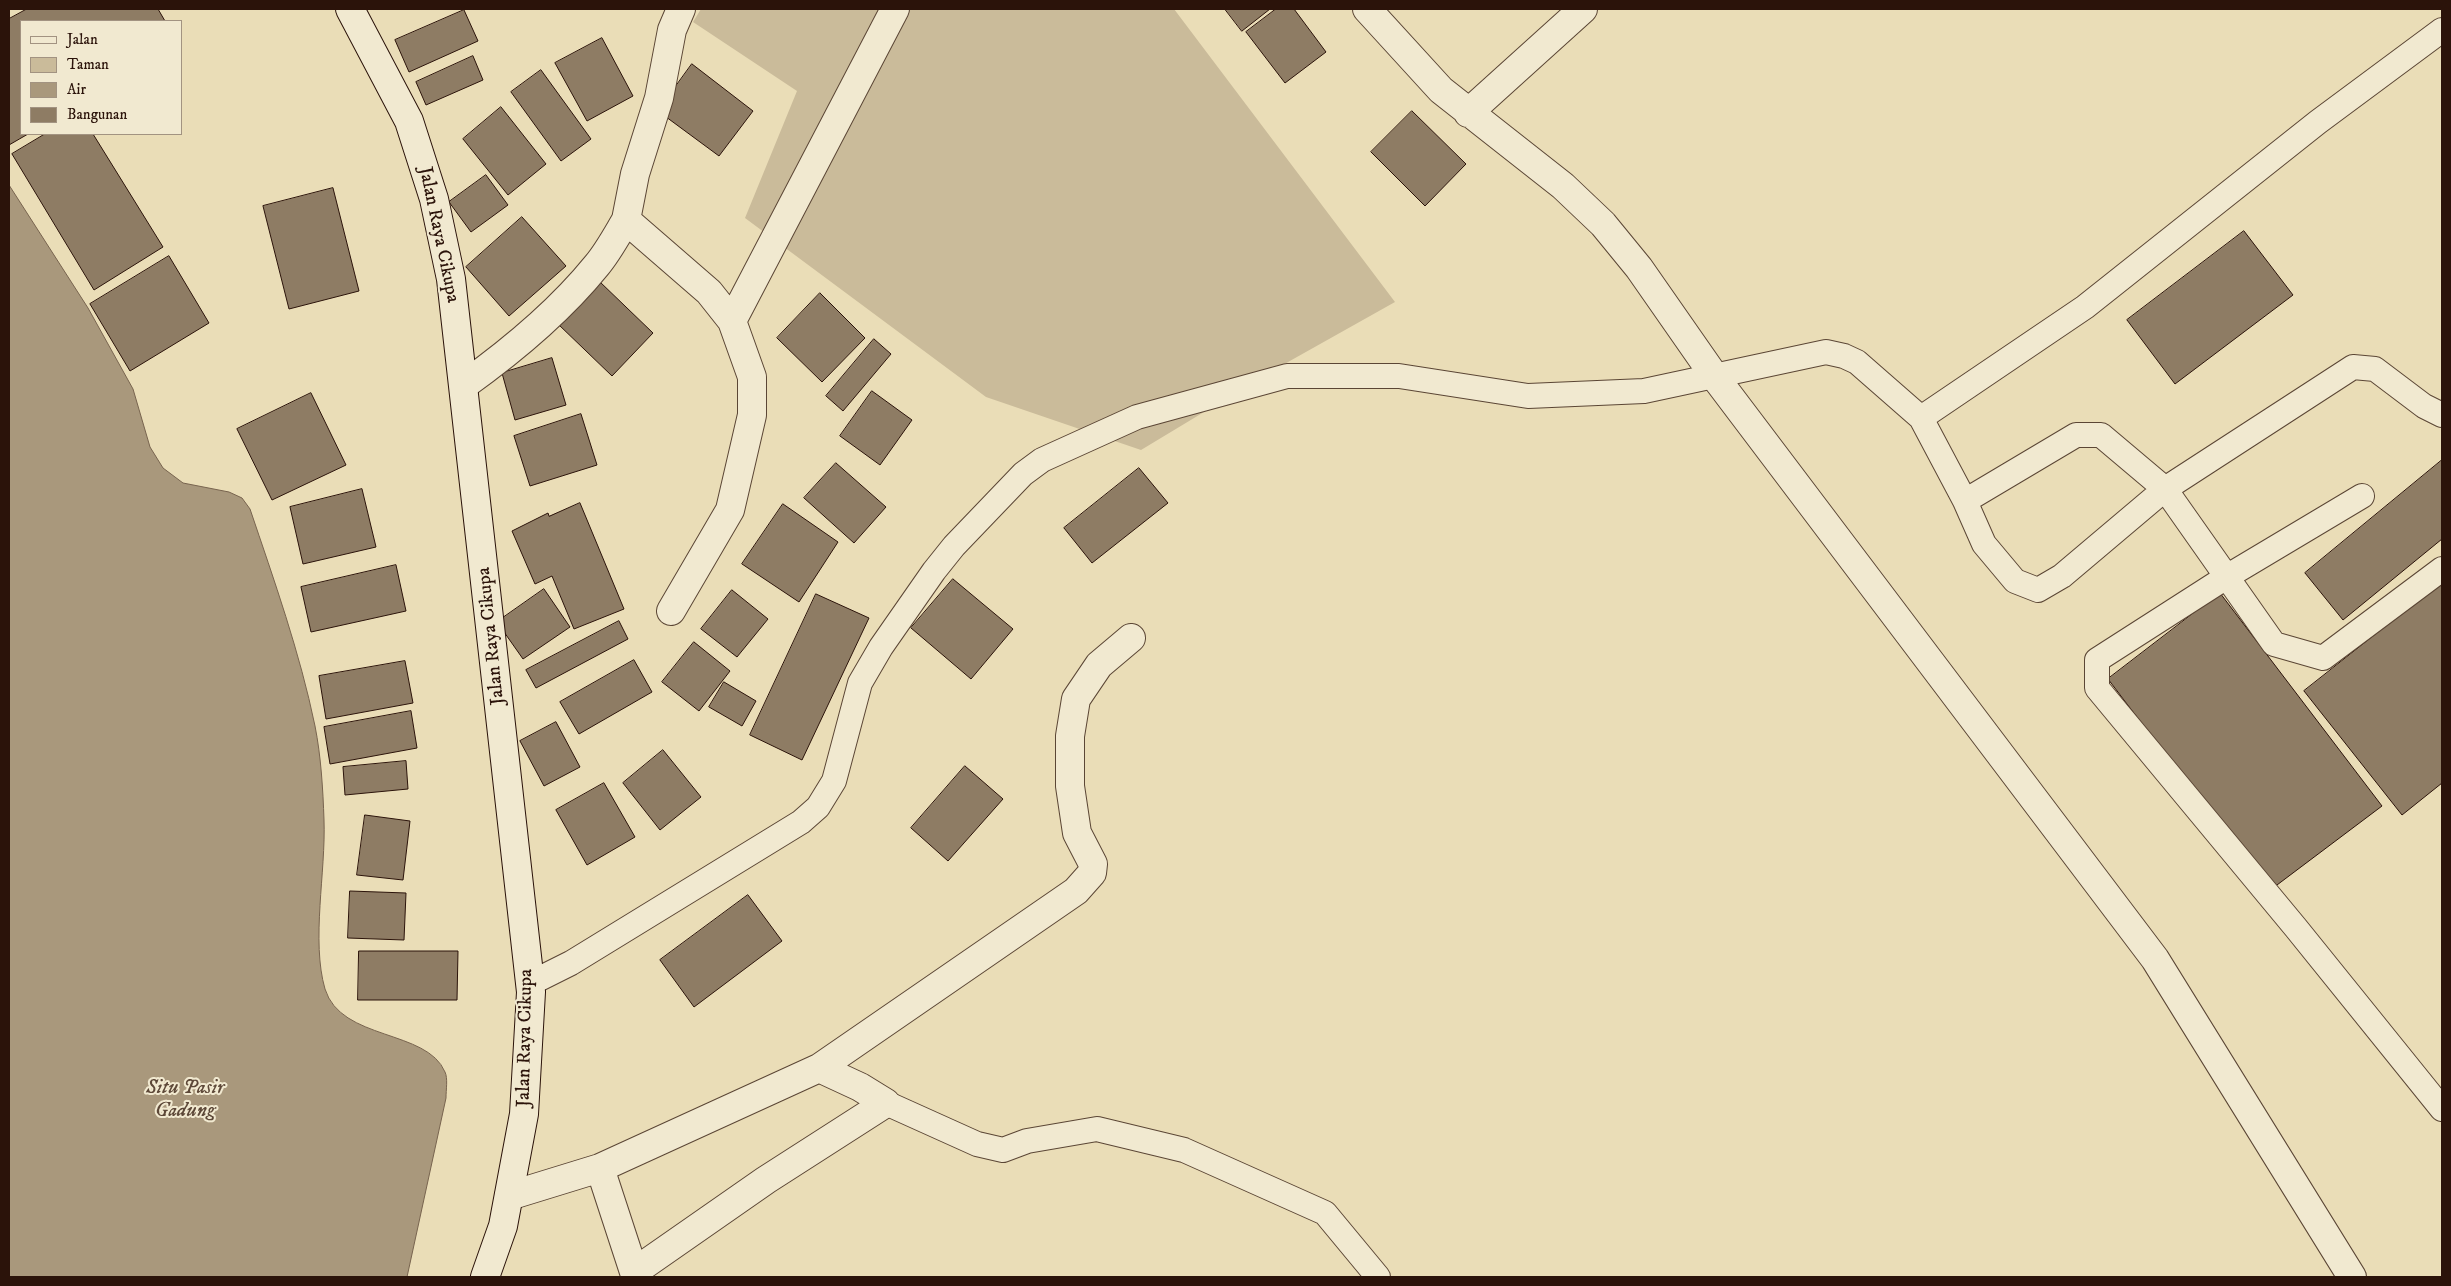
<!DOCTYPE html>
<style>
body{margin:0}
#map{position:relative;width:2451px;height:1286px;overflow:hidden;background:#eaddb7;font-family:"IM FELL DW Pica",serif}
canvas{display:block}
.frame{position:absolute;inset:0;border:10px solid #2b130a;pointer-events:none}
.legend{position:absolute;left:20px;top:20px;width:162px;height:115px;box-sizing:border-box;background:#f1e9d0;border:1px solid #a29381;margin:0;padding:6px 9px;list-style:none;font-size:15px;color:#2b130a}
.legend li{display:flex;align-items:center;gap:10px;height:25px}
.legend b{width:25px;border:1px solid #a29381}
</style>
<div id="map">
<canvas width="2451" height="1286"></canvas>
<div class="frame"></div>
<ul class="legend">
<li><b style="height:6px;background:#f1e9d0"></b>Jalan</li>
<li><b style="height:14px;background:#cabb9a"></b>Taman</li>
<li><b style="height:14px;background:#a9987c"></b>Air</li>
<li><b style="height:14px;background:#8e7c64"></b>Bangunan</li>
</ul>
</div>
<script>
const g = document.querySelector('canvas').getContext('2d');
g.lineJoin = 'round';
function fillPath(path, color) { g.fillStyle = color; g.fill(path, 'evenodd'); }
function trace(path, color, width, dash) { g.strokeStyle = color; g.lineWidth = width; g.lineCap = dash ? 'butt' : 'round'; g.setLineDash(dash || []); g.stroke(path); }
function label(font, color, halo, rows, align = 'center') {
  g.font = font + ' "IM FELL DW Pica",serif'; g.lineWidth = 4; g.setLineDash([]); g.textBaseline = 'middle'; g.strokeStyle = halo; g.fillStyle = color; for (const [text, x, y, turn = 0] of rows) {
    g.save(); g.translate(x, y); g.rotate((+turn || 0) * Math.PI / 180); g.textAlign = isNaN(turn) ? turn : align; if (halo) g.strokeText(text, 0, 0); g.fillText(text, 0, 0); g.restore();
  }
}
fillPath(new Path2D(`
 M 701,9 L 1174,9 L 1395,302 L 1272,371 L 1141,450 L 986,397 L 745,218 L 797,91 L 693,22 Z`), '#cabb9a');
const water = new Path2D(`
 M 9,185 L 88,308 L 133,389 L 150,447 L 163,468 L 183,483 L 229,492 L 242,498 L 250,509 C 274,580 300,653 315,726 C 321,756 323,790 324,820 C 326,871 311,941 325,989 C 341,1041 427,1029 445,1072 C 448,1078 446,1090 446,1098 L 407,1277 L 9,1277 Z`);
fillPath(water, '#a9987c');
trace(water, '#77634e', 1);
const building = new Path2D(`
 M 27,9 L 158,9 L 165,21 L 21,21 L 21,134 L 28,134 L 9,145 L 9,19 Z
 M 1225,9 L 1270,9 L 1242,31 Z
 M 1276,9 L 1294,9 L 1326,52 L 1285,83 L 1246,32 Z
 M 464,10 L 478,41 L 409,72 L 395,40 Z
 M 602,38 L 633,96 L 587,121 L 555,63 Z
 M 473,56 L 483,80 L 426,105 L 416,82 Z
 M 692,64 L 753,111 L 719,156 L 658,111 Z
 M 541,70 L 591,139 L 561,161 L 511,92 Z
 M 501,107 L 546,164 L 508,195 L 463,139 Z
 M 1412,111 L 1466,164 L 1425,206 L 1371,152 Z
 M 45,134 L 93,134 L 163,247 L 94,290 L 12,154 Z
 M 486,175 L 508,205 L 471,232 L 449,202 Z
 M 333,188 L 359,291 L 289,309 L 263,206 Z
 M 522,217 L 566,266 L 509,316 L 466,267 Z
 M 2244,231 L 2293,295 L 2175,384 L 2127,320 Z
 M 169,256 L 209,323 L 130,371 L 90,304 Z
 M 599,281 L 653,333 L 612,376 L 558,324 Z
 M 820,293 L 865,338 L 822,382 L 777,338 Z
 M 874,339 L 891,354 L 843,411 L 826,396 Z
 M 552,358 L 566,405 L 515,420 L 502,373 Z
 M 872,391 L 912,420 L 880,465 L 840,436 Z
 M 311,393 L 346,465 L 272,500 L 237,429 Z
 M 581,414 L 597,465 L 530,486 L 514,436 Z
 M 2442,460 L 2442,539 L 2343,620 L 2305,573 Z
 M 836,463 L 886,507 L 854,543 L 804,498 Z
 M 1139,468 L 1168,503 L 1092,563 L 1064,528 Z
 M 362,489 L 376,547 L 303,564 L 290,507 Z
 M 580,503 L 624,609 L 574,629 L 552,576 L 535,584 L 512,531 L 548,513 L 549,516 Z
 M 783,504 L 838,542 L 799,602 L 742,564 Z
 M 396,565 L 406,611 L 311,632 L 301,587 Z
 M 953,579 L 1013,629 L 971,679 L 911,628 Z
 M 2442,582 L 2442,783 L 2402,815 L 2304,691 Z
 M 544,589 L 570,627 L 523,659 L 497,622 Z
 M 732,590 L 768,619 L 737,657 L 701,629 Z
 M 2220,593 L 2382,806 L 2269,891 L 2108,679 Z
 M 816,594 L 869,618 L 802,760 L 750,735 Z
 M 619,621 L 628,639 L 536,688 L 526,670 Z
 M 694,642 L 730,671 L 699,711 L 662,682 Z
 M 634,660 L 652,692 L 579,734 L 560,702 Z
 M 405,661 L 413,703 L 326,719 L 319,676 Z
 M 724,682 L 756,701 L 742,726 L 709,707 Z
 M 411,711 L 417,748 L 330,764 L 324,727 Z
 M 556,722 L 580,767 L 544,786 L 520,741 Z
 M 663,750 L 701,797 L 660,830 L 623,783 Z
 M 406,761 L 408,789 L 345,795 L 343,767 Z
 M 965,766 L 1003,799 L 948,861 L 911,828 Z
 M 604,783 L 635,837 L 587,865 L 556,810 Z
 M 365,815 L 410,821 L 403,880 L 357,875 Z
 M 350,891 L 406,893 L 404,940 L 348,938 Z
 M 748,895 L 782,941 L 694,1007 L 660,960 Z
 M 359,951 L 458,951 L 457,1000 L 358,1000 Z`);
fillPath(building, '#8e7c64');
trace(building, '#2b130a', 1);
const service = new Path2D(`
 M 1921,418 L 2085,307 L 2318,122 L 2442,30
 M 2362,496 L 2228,576 L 2097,660 L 2097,688 L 2296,928 L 2442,1109
 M 1965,501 L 2076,435 L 2101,435 L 2165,489 L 2274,644 L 2323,658 L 2442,569
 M 531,983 L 571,963 L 801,822 L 818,807 L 834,781 L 860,683 L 881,647 L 934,571 L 954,546 L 1023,474 L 1042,460 L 1137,417 L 1287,376 L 1399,376 L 1528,396 L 1644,391 L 1826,352 L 1844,356 L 1857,362 L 1921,418 L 1965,501 L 1984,544 L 2015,581 L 2038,590 L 2062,576 L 2165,489 L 2353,367 L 2375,369 L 2424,406 L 2442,415
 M 886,1103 L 977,1144 L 1003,1150 L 1027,1141 L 1097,1129 L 1184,1150 L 1325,1213 L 1378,1277`);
const minor = new Path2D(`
 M 1367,9 L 1441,90 L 1563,186 L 1603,224 L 1639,268 L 1715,377 L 2155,959 L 2352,1277
 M 1468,113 L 1583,9
 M 626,220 L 635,174 L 659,98 L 672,30 L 681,9
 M 732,321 L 895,9
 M 464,385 C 513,350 559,312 597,265 C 608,252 617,235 626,220 L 709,292 L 732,321 L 752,377 L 752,415 L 730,510 L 671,611
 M 600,1168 L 634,1272 L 766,1180 L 886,1103 L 860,1087 L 819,1068
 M 509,1196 L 600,1168 L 819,1068 L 1076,891 L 1092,873 L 1093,864 L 1077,833 L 1070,786 L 1070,736 L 1076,699 L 1099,665 L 1131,638`);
const secondary = new Path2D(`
 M 350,9 L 409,121 L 434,199 L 451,279 L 531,992 L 524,1114 L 503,1226 L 485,1277`);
trace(service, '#5b4635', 26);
trace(minor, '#5b4635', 30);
trace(secondary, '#2b130a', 30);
trace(service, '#f1e9d0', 24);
trace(minor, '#f1e9d0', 28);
trace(secondary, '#f1e9d0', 28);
label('19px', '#2b130a', '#f1e9d0', [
 ["Jalan Raya Cikupa",438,235,78],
 ["Jalan Raya Cikupa",492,636,-96],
 ["Jalan Raya Cikupa",526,1038,-89]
]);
label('italic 20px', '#5d4838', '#f1e9d0', [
 ["Situ Pasir",185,1089],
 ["Gadung",185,1112]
]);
</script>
